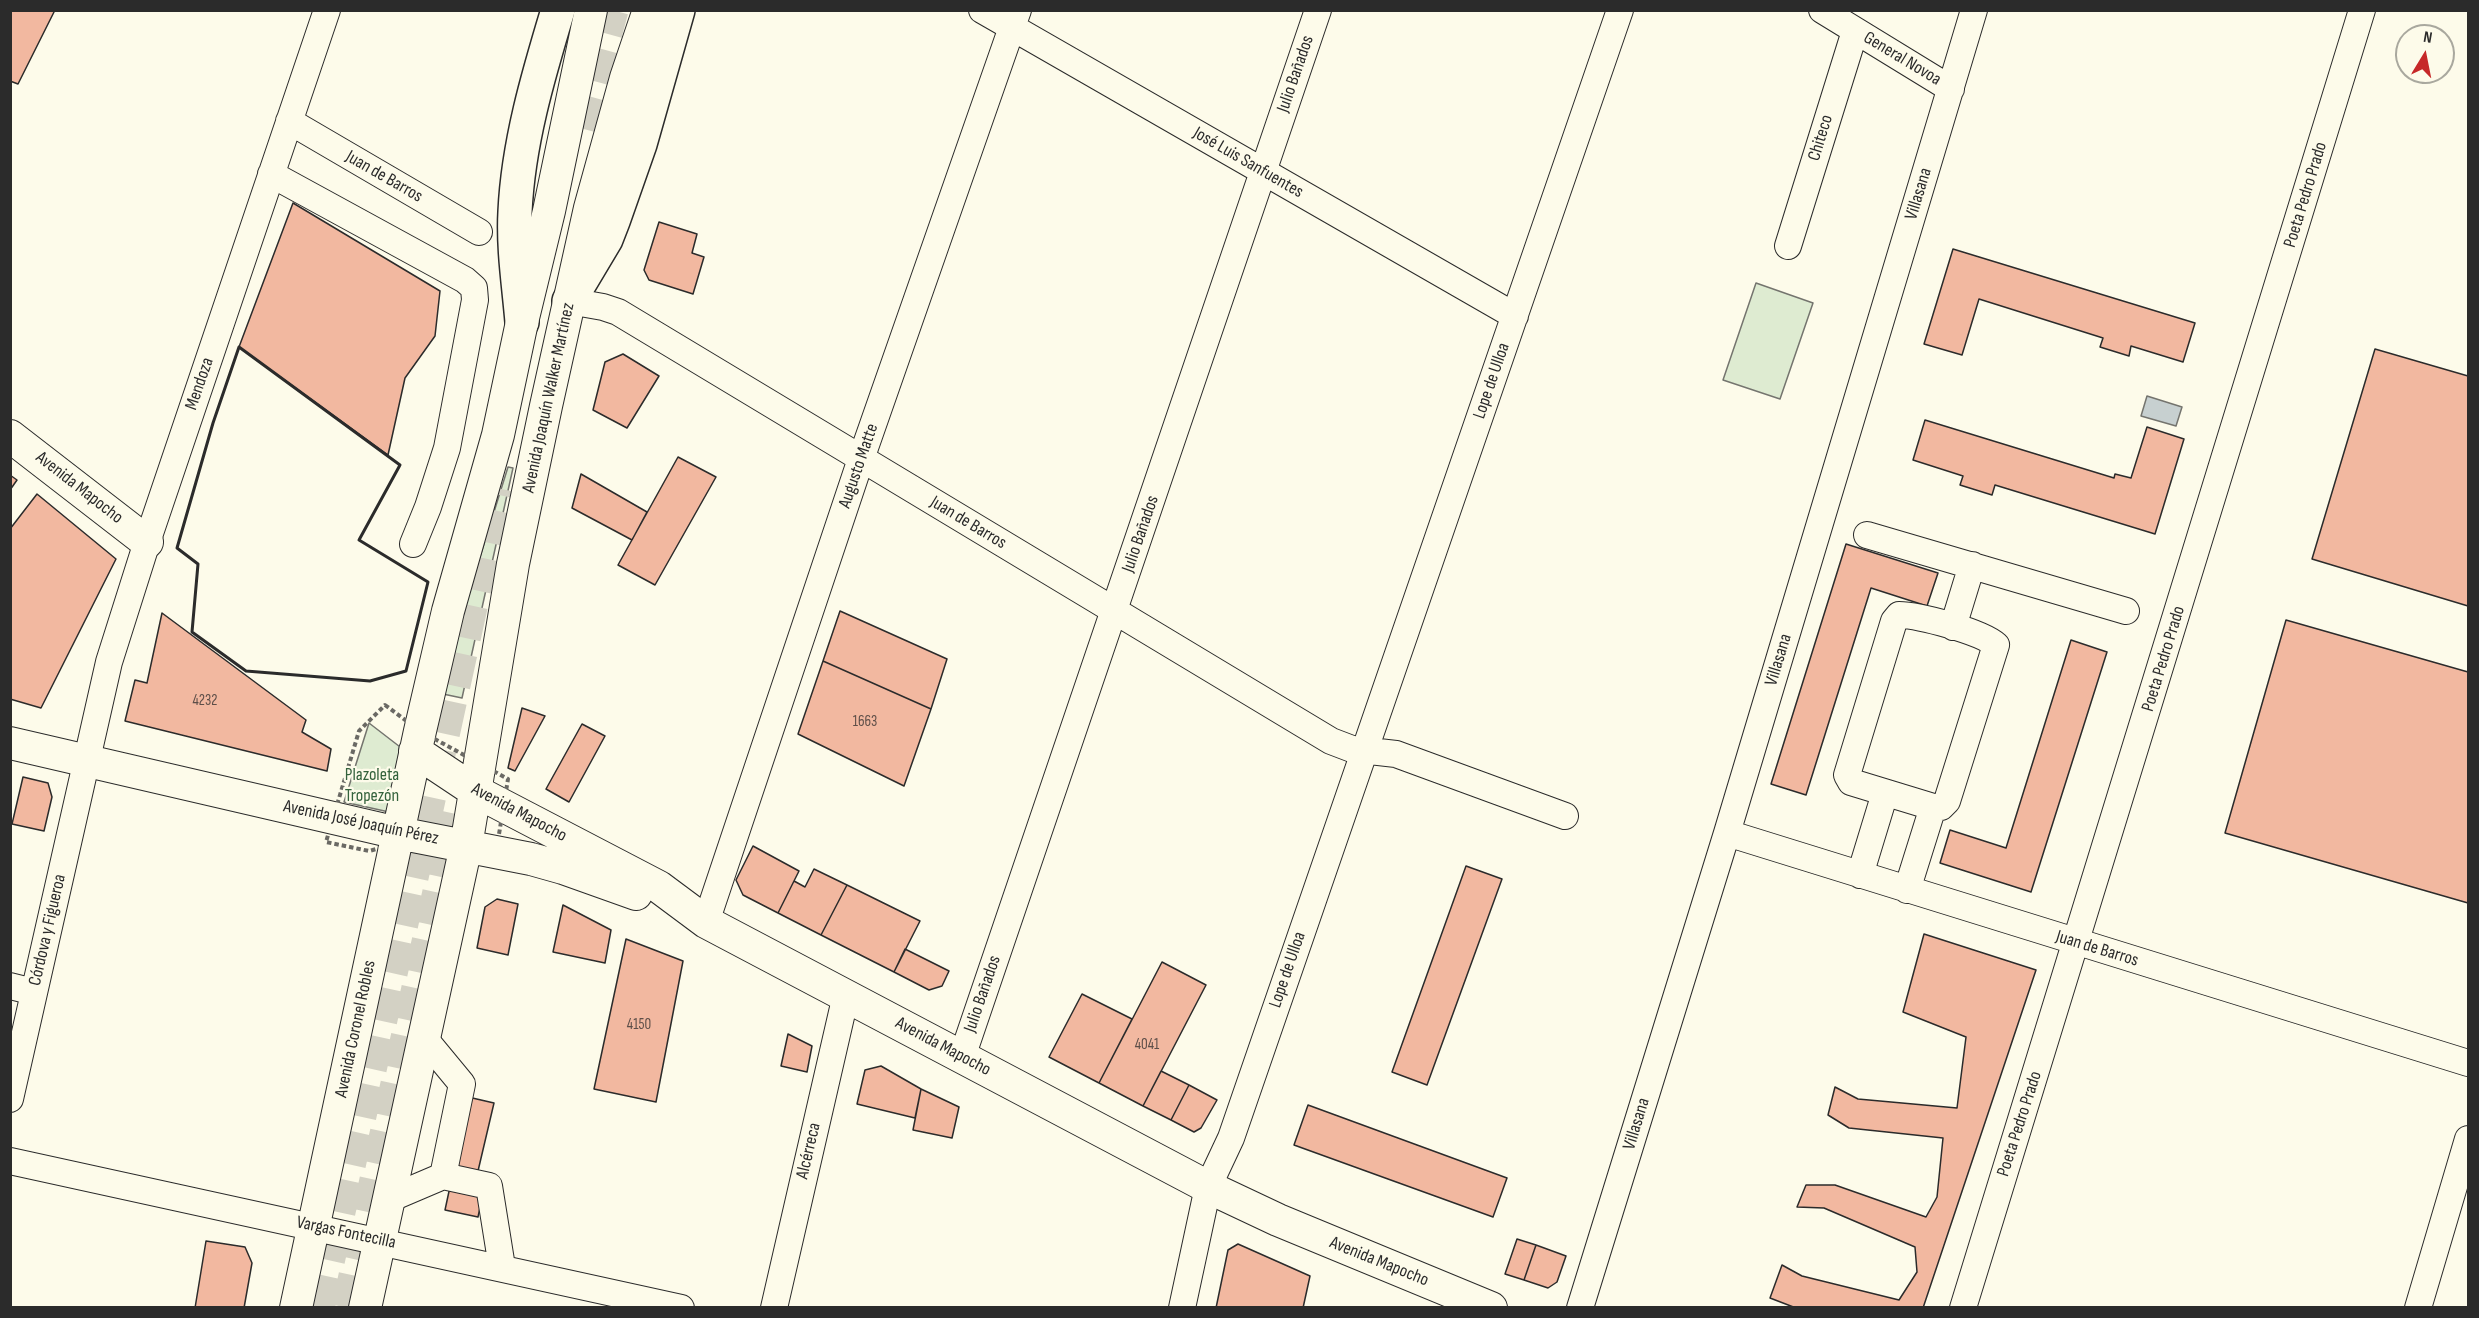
<!DOCTYPE html>
<meta charset="utf-8">
<style>
body{margin:0}
#map{position:relative;width:2479px;height:1318px;overflow:hidden;background:#fdfbea;font-family:"Sofia Sans Condensed",sans-serif}
canvas{display:block}
.frame{position:absolute;inset:0;border:12px solid #2b2b2b;pointer-events:none}
.north{position:absolute;left:2395px;top:24px;width:60px;height:60px;box-sizing:border-box;background:#fdfbea;border:2px solid #a9a89e;border-radius:50%;rotate:10deg;font-size:16px;font-weight:700;line-height:24px;text-align:center;color:#2b2b2b}
.north::after{content:'';display:block;margin:auto;width:21px;height:27px;background:#c62828;clip-path:polygon(50% 0,100% 100%,50% 72%,0 100%)}
</style>
<div id="map">
<canvas width="2479" height="1318"></canvas>
<div class="frame"></div>
<div class="north">N</div>
</div>
<script>
const g = document.querySelector('canvas').getContext('2d');
g.lineJoin = 'round';
function fillPath(path, color) { g.fillStyle = color; g.fill(path, 'evenodd'); }
function trace(path, color, width, dash) { g.strokeStyle = color; g.lineWidth = width; g.lineCap = dash ? 'butt' : 'round'; g.setLineDash(dash || []); g.stroke(path); }
function label(font, color, halo, rows, align = 'center') {
  g.font = font + ' "Sofia Sans Condensed",sans-serif'; g.lineWidth = 4.5; g.setLineDash([]); g.textBaseline = 'middle'; g.strokeStyle = halo; g.fillStyle = color; for (const [text, x, y, turn = 0] of rows) {
    g.save(); g.translate(x, y); g.rotate((+turn || 0) * Math.PI / 180); g.textAlign = isNaN(turn) ? turn : align; if (halo) g.strokeText(text, 0, 0); g.fillText(text, 0, 0); g.restore();
  }
}
const green = new Path2D(`
 M 1756,283 L 1813,303 L 1780,399 L 1723,380 Z
 M 508,467 L 513,468 L 462,698 L 443,694 L 465,605 Z
 M 369,723 L 404,750 L 389,812 L 344,802 Z`);
fillPath(green, '#deebd1');
trace(green, '#74746e', 1.5);
const water = new Path2D(`
 M 2147,396 L 2182,407 L 2176,426 L 2141,416 Z`);
fillPath(water, '#c7d0d0');
trace(water, '#74746e', 1.5);
const building = new Path2D(`
 M 10,10 L 55,10 L 18,84 L 10,81 Z
 M 293,203 L 440,291 L 435,336 L 405,378 L 388,455 L 239,347 Z
 M 659,222 L 697,234 L 692,253 L 704,257 L 693,294 L 649,280 L 644,270 Z
 M 1953,249 L 2195,323 L 2183,362 L 2131,346 L 2129,356 L 2100,347 L 2103,338 L 1979,299 L 1962,355 L 1924,344 Z
 M 2375,349 L 2468,376 L 2468,606 L 2312,559 Z
 M 623,354 L 659,376 L 627,428 L 593,410 L 605,362 Z
 M 1925,420 L 2114,478 L 2115,474 L 2131,478 L 2147,427 L 2184,439 L 2155,534 L 1995,485 L 1992,495 L 1960,485 L 1963,476 L 1913,460 Z
 M 678,457 L 716,477 L 655,585 L 618,565 Z
 M 581,474 L 647,512 L 632,540 L 572,508 Z
 M 10,475 L 17,480 L 10,490 Z
 M 37,494 L 116,559 L 41,708 L 10,699 L 10,529 Z
 M 1846,544 L 1938,573 L 1927,606 L 1871,588 L 1806,795 L 1771,784 Z
 M 840,611 L 947,659 L 931,709 L 823,661 Z
 M 162,613 L 306,720 L 302,732 L 331,749 L 327,771 L 125,721 L 135,680 L 147,683 Z
 M 2286,620 L 2468,672 L 2468,903 L 2225,833 Z
 M 2071,640 L 2107,652 L 2031,892 L 1940,863 L 1950,830 L 2006,848 Z
 M 823,661 L 931,709 L 904,786 L 798,734 Z
 M 522,708 L 545,716 L 515,771 L 508,768 Z
 M 582,724 L 605,736 L 569,802 L 546,789 Z
 M 23,777 L 48,783 L 52,797 L 44,831 L 12,824 Z
 M 753,846 L 799,871 L 778,913 L 743,895 L 736,880 Z
 M 1466,866 L 1502,879 L 1427,1085 L 1392,1072 Z
 M 814,869 L 847,885 L 821,935 L 778,913 L 794,881 L 805,887 Z
 M 847,885 L 920,921 L 894,972 L 821,935 Z
 M 497,899 L 518,904 L 508,955 L 477,948 L 485,907 Z
 M 563,905 L 611,930 L 605,963 L 553,952 Z
 M 1924,934 L 2036,970 L 1923,1308 L 1796,1308 L 1770,1298 L 1782,1265 L 1802,1276 L 1899,1300 L 1917,1272 L 1915,1247 L 1824,1208 L 1797,1207 L 1806,1185 L 1835,1185 L 1926,1217 L 1937,1197 L 1943,1138 L 1849,1128 L 1828,1115 L 1835,1087 L 1858,1099 L 1957,1108 L 1966,1037 L 1903,1012 Z
 M 626,939 L 683,961 L 656,1102 L 594,1089 Z
 M 905,949 L 949,971 L 942,986 L 929,990 L 894,972 Z
 M 1162,962 L 1206,985 L 1143,1106 L 1099,1083 Z
 M 1082,994 L 1132,1019 L 1099,1083 L 1049,1057 Z
 M 788,1034 L 812,1046 L 807,1072 L 781,1066 Z
 M 881,1066 L 921,1089 L 915,1118 L 857,1104 L 865,1070 Z
 M 1161,1071 L 1189,1085 L 1171,1120 L 1143,1106 Z
 M 1189,1085 L 1217,1100 L 1201,1128 L 1194,1132 L 1171,1120 Z
 M 921,1089 L 959,1107 L 952,1138 L 913,1130 Z
 M 468,1097 L 494,1103 L 478,1171 L 452,1165 Z
 M 1308,1105 L 1507,1178 L 1493,1217 L 1294,1145 Z
 M 451,1182 L 484,1189 L 478,1217 L 445,1210 Z
 M 1517,1239 L 1536,1245 L 1524,1280 L 1505,1274 Z
 M 206,1241 L 245,1247 L 252,1263 L 244,1308 L 195,1308 Z
 M 1238,1244 L 1310,1276 L 1303,1308 L 1216,1308 L 1228,1250 Z
 M 1536,1245 L 1566,1256 L 1557,1282 L 1548,1288 L 1524,1280 Z`);
fillPath(building, '#f2b8a0');
trace(building, '#2b2b2b', 1.5);
trace(new Path2D(`
 M 580,128 L 612,10
 M 318,1308 L 497,488
 M 348,1308 L 456,814`), '#d3d1c4', 33, [33, 16]);
const minor = new Path2D(`
 M 982,10 L 1515,316
 M 1822,10 L 1951,89
 M 289,121 L 479,232
 M 271,174 L 465,280 L 474,288 L 475,300 L 447,448 L 428,507 L 413,544
 M 1788,246 L 1855,31
 M 569,301 L 603,307 L 618,312 L 1331,741 L 1352,749 L 1396,754 L 1565,816
 M 1867,535 L 2126,611
 M 1899,615 C 1919,615 1982,632 1996,645 L 1947,801 L 1941,807 L 1933,807 L 1851,782 L 1847,775 L 1894,621 Z
 M 1953,627 L 1972,565
 M 1727,833 L 2468,1063
 M 1860,875 L 1885,793
 M 1907,890 L 1933,807
 M 706,922 L 861,459 L 1018,10
 M 10,986 L 34,992
 M 962,1057 L 1318,10
 M 10,1099 L 109,662 L 147,542 L 327,10
 M 10,1161 L 681,1308
 M 443,1176 L 489,1186 L 502,1267
 M 389,1199 L 443,1176 L 462,1084 L 424,1038
 M 774,1308 L 846,995
 M 1182,1308 L 1208,1187 L 1231,1138 L 1620,10
 M 1580,1308 L 1727,833 L 1974,10
 M 1963,1308 L 2362,10
 M 2418,1308 L 2468,1139`);
const major = new Path2D(`
 M 10,436 L 147,542
 M 10,743 L 398,833 L 531,859 L 563,868 L 636,894
 M 415,751 L 475,791 L 659,887 L 706,922 L 1208,1187 L 1278,1220 L 1491,1308
 M 296,1308 L 420,731 L 448,611 L 498,435 L 522,322 L 549,211 L 591,10
 M 365,1308 L 466,846 L 513,564 L 546,406 L 590,208 L 626,78 L 649,10`);
const highway = new Path2D(`
 M 569,301 L 606,239 L 613,221 L 640,144 L 678,10
 M 522,322 C 519,286 513,249 515,212 C 518,144 538,76 558,10`);
trace(minor, '#2b2b2b', 28);
trace(major, '#2b2b2b', 34);
trace(highway, '#2b2b2b', 36);
trace(new Path2D(`
 M 385,705 L 420,731 L 508,779 L 494,865 L 395,844 L 369,851 L 326,842 L 359,731 Z`), '#6a6964', 4, [4.5, 3]);
trace(minor, '#fdfbea', 26);
trace(major, '#fdfbea', 32);
trace(highway, '#fdfbea', 33);
trace(new Path2D(`
 M 239,347 L 400,465 L 359,540 L 428,582 L 406,671 L 370,681 L 246,671 L 192,632 L 198,564 L 177,548 L 213,423 Z`), '#2b2b2b', 3);
label('15px', '#5d4e48', null, [
 ["4232",205,701],
 ["1663",865,722],
 ["4150",639,1025],
 ["4041",1147,1045]
]);
label('18px', '#2b2b2b', '#fdfbea', [
 ["General Novoa",1902,59,31],
 ["Julio Bañados",1296,74,-71],
 ["Chiteco",1821,138,-73],
 ["José Luis Sanfuentes",1248,163,30],
 ["Juan de Barros",384,177,30],
 ["Villasana",1919,194,-73],
 ["Poeta Pedro Prado",2306,195,-73],
 ["Lope de Ulloa",1492,381,-71],
 ["Mendoza",200,384,-71],
 ["Avenida Joaquín Walker Martínez",549,398,-78],
 ["Augusto Matte",859,466,-71],
 ["Avenida Mapocho",79,488,38],
 ["Juan de Barros",968,523,31],
 ["Julio Bañados",1141,534,-71],
 ["Poeta Pedro Prado",2164,659,-73],
 ["Villasana",1779,660,-73],
 ["Avenida Mapocho",519,813,28],
 ["Avenida José Joaquín Pérez",361,823,12],
 ["Córdova y Figueroa",48,930,-77],
 ["Juan de Barros",2097,949,17],
 ["Lope de Ulloa",1288,970,-71],
 ["Julio Bañados",983,994,-71],
 ["Avenida Coronel Robles",356,1029,-78],
 ["Avenida Mapocho",943,1047,28],
 ["Villasana",1637,1124,-73],
 ["Poeta Pedro Prado",2020,1124,-72],
 ["Alcérreca",809,1151,-77],
 ["Vargas Fontecilla",346,1233,12],
 ["Avenida Mapocho",1379,1262,22]
]);
label('18px', '#34623c', '#fdfbea', [
 ["Plazoleta",372,775],
 ["Tropezón",372,796]
]);
</script>
